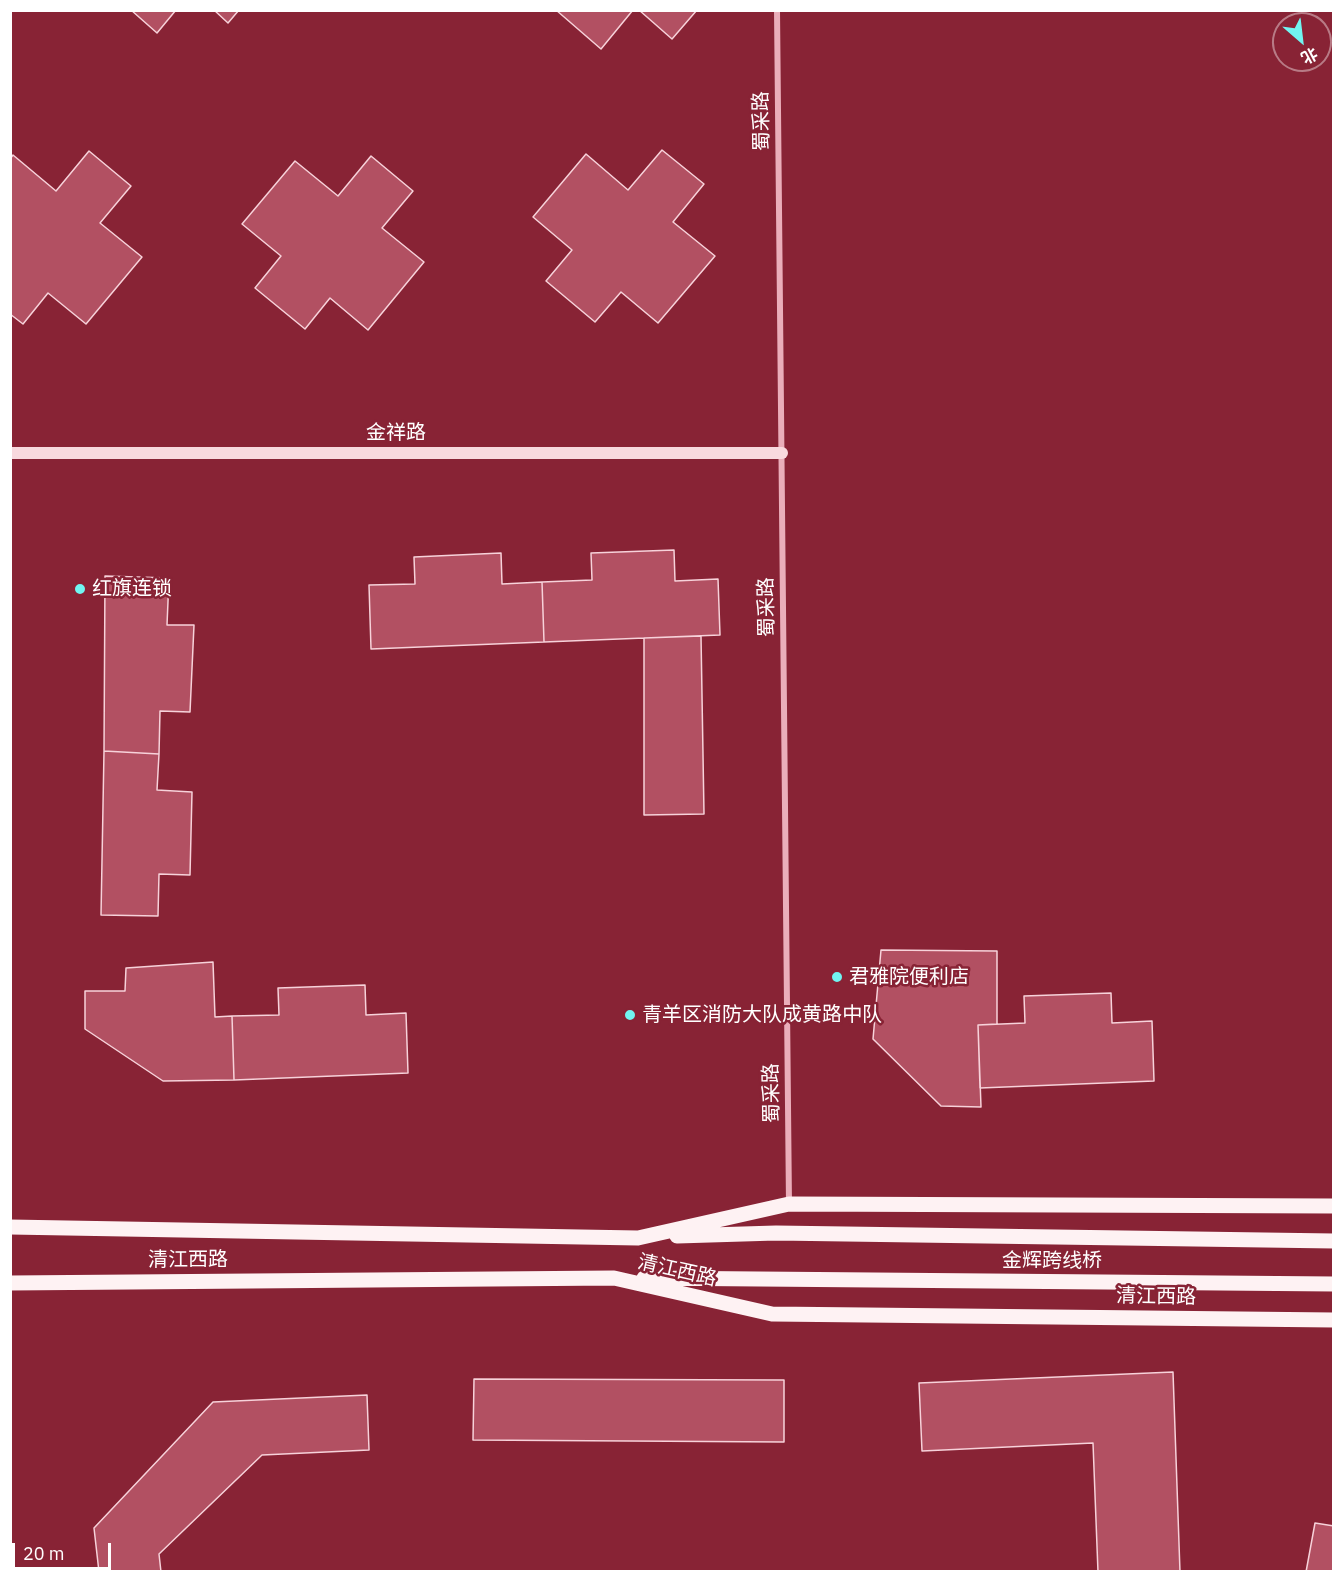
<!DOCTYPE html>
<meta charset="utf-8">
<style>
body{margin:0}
#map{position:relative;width:1344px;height:1582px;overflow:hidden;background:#882335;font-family:"IBM Plex Sans","Noto Sans SC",sans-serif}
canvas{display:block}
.frame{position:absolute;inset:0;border:12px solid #fff;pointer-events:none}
.north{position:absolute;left:1272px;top:12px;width:60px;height:60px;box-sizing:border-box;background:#882335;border:2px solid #b87b86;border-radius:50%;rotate:152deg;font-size:16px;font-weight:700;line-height:24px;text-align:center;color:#fff}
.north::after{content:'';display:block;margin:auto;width:21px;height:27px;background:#71f5f1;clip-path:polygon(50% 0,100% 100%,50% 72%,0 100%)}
.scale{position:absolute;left:12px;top:1543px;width:99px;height:27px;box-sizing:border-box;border:3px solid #fff;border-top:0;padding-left:8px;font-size:18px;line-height:21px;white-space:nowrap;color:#fff;-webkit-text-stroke:4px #882335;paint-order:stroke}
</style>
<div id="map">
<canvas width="1344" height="1582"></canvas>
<div class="frame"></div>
<div class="north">北</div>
<div class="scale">20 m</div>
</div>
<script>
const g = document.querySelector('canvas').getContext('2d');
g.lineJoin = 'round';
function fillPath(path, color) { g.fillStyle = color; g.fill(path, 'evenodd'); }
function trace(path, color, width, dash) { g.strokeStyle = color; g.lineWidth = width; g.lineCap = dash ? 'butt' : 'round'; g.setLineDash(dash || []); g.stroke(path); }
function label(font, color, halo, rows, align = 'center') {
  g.font = font + ' "IBM Plex Sans","Noto Sans SC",sans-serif'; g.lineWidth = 5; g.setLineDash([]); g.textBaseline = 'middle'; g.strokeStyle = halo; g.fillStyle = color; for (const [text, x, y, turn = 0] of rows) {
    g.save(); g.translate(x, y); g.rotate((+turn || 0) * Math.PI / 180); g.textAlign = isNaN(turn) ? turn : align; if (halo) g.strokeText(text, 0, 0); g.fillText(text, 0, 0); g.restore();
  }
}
const building = new Path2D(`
 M 131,10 L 176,10 L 157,33 Z
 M 214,10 L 239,10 L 228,23 Z
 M 556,10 L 633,10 L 601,49 Z
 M 639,10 L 697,10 L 672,39 Z
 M 662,150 L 704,184 L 673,222 L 715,256 L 658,323 L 621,292 L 595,322 L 546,281 L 572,250 L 533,217 L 586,154 L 628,190 Z
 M 89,151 L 131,186 L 100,223 L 142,257 L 86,324 L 48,293 L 23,324 L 10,314 L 10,159 L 13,155 L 56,191 Z
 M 371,156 L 413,191 L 382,228 L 424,262 L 368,330 L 330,298 L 305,329 L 255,288 L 281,256 L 242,224 L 295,161 L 338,196 Z
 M 674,550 L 675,581 L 718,579 L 720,635 L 544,642 L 542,582 L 592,580 L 591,553 Z
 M 501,553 L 502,584 L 542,582 L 544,642 L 371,649 L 369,585 L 415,584 L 414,557 Z
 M 105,576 L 169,578 L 167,625 L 194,625 L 190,712 L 160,711 L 159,754 L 104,751 Z
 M 701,636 L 704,814 L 644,815 L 644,638 Z
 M 104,751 L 159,754 L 157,790 L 192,792 L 190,875 L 159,874 L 158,916 L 101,915 Z
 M 881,950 L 997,951 L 997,1024 L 978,1025 L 981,1107 L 941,1106 L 873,1039 Z
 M 213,962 L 215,1017 L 232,1016 L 234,1080 L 163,1081 L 85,1029 L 85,991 L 125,991 L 126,968 Z
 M 365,985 L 366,1015 L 406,1013 L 408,1073 L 234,1080 L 232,1016 L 279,1015 L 278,988 Z
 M 1111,993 L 1112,1023 L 1152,1021 L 1154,1081 L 980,1088 L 978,1025 L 1025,1023 L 1024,996 Z
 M 1173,1372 L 1180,1572 L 1098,1572 L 1093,1443 L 922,1451 L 919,1383 Z
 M 474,1379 L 784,1380 L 784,1442 L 473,1440 Z
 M 367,1395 L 369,1450 L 262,1455 L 159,1554 L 161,1572 L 99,1572 L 94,1528 L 213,1402 Z
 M 1315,1523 L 1334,1526 L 1334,1572 L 1306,1572 Z`);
fillPath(building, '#b25062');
trace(building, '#f7d2da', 1.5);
trace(new Path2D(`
 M 777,10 L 789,1204`), '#eaaeba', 6);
trace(new Path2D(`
 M 10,453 L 782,453`), '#f8d9de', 12);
trace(new Path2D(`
 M 10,1227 L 638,1238 L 789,1204 L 1334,1206
 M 677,1236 L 776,1233 L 1334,1241
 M 644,1278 L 1334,1284
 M 10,1283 L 614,1278 L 772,1314 L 1334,1320`), '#fef2f3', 15);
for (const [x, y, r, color] of [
 [80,589,6,"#71f5f1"],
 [837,977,6,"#71f5f1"],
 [630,1015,6,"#71f5f1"]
]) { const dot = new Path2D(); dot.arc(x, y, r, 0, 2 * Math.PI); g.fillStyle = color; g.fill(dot); trace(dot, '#882335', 2); }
label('20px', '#fff', '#882335', [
 ["蜀采路",762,121,-91],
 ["金祥路",396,433],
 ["蜀采路",767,607,-91],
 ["蜀采路",772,1093,-91],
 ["清江西路",188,1260],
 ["金辉跨线桥",1052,1261],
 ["清江西路",677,1271,13],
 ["清江西路",1156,1297,1]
]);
label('20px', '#fff', '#882335', [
 ["红旗连锁",92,589],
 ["君雅院便利店",849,977],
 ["青羊区消防大队成黄路中队",642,1015]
], 'left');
</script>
